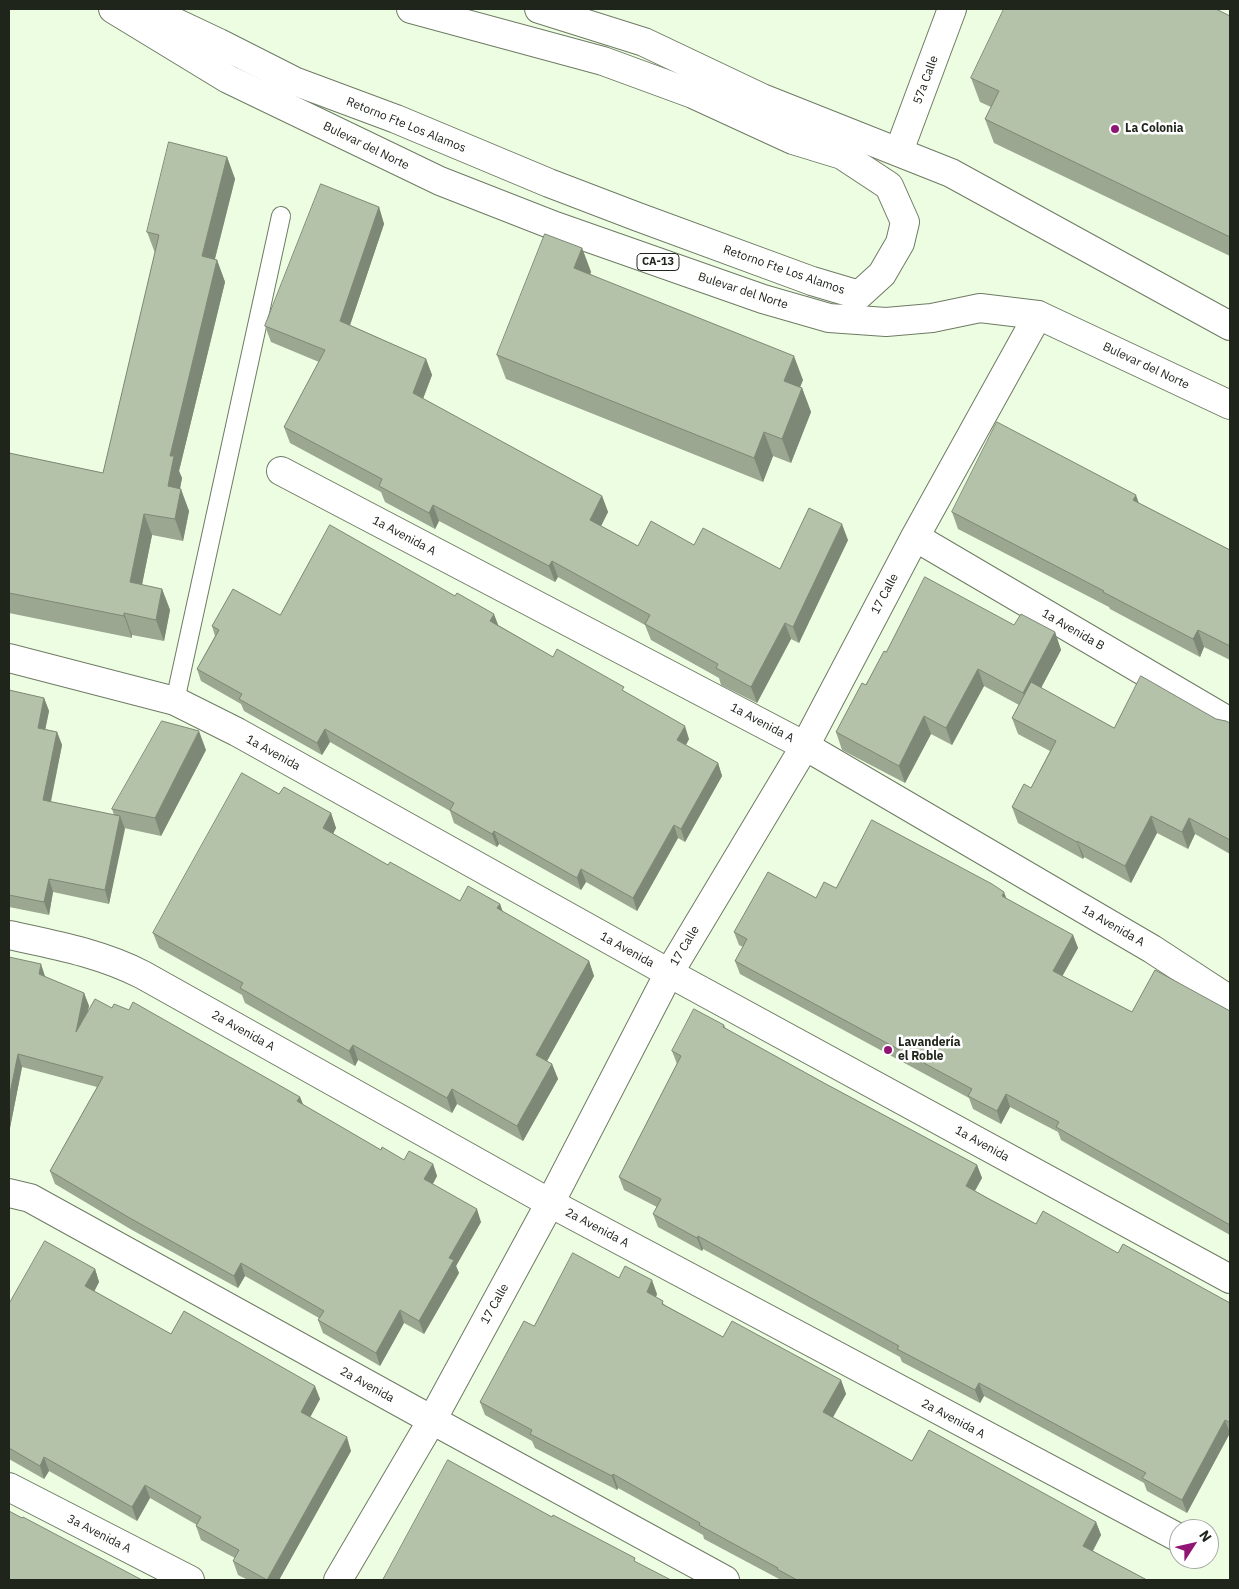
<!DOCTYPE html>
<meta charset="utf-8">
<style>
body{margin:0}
#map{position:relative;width:1239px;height:1589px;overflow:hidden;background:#edfde2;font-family:"IBM Plex Sans",sans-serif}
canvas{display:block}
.frame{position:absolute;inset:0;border:10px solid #20251c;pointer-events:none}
.north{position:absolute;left:1169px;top:1519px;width:50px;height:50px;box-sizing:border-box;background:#fff;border:1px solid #a6a8a4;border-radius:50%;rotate:55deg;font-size:14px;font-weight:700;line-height:20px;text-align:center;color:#20251c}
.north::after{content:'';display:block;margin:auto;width:18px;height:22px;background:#911572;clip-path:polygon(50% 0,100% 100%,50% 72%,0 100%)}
</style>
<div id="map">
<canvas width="1239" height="1589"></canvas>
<div class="frame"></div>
<div class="north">N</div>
</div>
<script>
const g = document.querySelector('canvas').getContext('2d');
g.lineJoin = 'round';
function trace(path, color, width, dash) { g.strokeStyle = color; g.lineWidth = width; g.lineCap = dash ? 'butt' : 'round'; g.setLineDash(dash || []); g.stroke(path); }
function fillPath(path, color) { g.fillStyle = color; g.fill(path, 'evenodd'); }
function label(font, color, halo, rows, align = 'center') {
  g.font = font + ' "IBM Plex Sans",sans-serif'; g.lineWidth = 5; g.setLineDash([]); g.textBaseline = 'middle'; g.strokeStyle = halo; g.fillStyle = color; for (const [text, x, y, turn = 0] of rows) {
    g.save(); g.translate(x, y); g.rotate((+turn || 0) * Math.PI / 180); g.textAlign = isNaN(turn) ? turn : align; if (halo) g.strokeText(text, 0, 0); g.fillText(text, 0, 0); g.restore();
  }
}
const service = new Path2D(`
 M 175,701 L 281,216`);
const minor = new Path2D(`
 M 899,151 L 952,9
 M 281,471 L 805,746 L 1152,949 L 1230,1000
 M 915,537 L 1230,722
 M 9,658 L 175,701 L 237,732 L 669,973 L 1230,1279
 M 9,935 C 55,945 100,953 143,975 L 550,1203 L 1179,1538
 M 9,1193 L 30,1198 L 432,1420 L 725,1580
 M 9,1487 L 190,1580
 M 338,1580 L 432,1420 L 550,1203 L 669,973 L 805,746 L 915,537 L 1038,315`);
const secondary = new Path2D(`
 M 147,9 L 219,43 L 294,81 L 396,119 L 549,183 L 638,217 L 812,281 L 859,295 L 882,274 L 900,243 L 905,222 L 889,186 L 842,155 L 793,140 L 693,94 L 603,61 L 411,9`);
const trunk = new Path2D(`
 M 113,9 L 228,79 L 440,181 L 555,226 L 763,299 L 829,318 L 886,322 L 932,318 L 980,308 L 1038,315 L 1230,405
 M 539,9 L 644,42 L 762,98 L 951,173 L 1230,326`);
trace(service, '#6e7b64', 20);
trace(minor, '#6e7b64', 30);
trace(secondary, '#6e7b64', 30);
trace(trunk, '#6e7b64', 30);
trace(service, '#fff', 18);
trace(minor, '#fff', 28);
trace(secondary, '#fff', 28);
trace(trunk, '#fff', 28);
fillPath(new Path2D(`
 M 1230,16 L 1230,256 L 994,143 L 985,119 L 991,107 L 980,102 L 971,78 Z
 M 227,157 L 235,179 L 215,259 L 217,260 L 225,282 L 179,471 L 182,478 L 180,489 L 189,511 L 183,541 L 152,535 L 142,585 L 162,589 L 170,610 L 164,641 L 132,635 L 132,638 L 9,613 L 9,453 L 103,473 L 155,253 L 147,232 Z
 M 379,207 L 384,224 L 350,325 L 426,359 L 432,375 L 423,399 L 602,496 L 608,512 L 601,526 L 638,546 L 694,545 L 780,569 L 848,540 L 799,643 L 791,639 L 757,703 L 721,685 L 719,678 L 651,640 L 645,625 L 558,577 L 555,582 L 439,521 L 435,529 L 385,502 L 381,492 L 290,443 L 284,427 L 319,362 L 271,342 L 265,326 Z
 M 582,248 L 591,272 L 590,274 L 803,380 L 800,387 L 802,388 L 811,412 L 791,463 L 773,456 L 763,482 L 506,379 L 497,355 Z
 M 1139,503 L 1230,550 L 1230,660 L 1204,647 L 1200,657 L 1110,609 L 1109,607 L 958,529 L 952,512 Z
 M 280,615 L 498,625 L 553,657 L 625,692 L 689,739 L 686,745 L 718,763 L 722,776 L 685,842 L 678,838 L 637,911 L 586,882 L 581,890 L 499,844 L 497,847 L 454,823 L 450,811 L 330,742 L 322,755 L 244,711 L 241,704 L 201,681 L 197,669 L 215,636 L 212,626 Z
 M 1014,625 L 1055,632 L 1061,650 L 1041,688 L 1114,728 L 1216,719 L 1230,723 L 1230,854 L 1195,834 L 1188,849 L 1157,833 L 1131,883 L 1084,857 L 1083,859 L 1018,823 L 1012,807 L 1031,788 L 1050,751 L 1018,734 L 1012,718 L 1019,705 L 984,686 L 952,745 L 931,734 L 905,783 L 842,750 L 836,732 L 886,652 Z
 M 9,690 L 44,698 L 49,711 L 45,729 L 57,732 L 62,745 L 51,802 L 114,815 L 112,809 L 206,750 L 161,836 L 124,828 L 109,904 L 53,892 L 49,915 L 9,907 Z
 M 279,794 L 331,813 L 336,828 L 333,834 L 388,865 L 460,901 L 500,904 L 503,912 L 589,961 L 594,976 L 547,1061 L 552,1064 L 558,1079 L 523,1141 L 457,1104 L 452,1113 L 358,1060 L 355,1066 L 245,1003 L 242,995 L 159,948 L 153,933 Z
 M 836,888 L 1007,899 L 1073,935 L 1078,948 L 1062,976 L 1132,1012 L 1230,1011 L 1230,1235 L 1061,1140 L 1058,1132 L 1010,1107 L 1001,1124 L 973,1109 L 969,1098 L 740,974 L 735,961 L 743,947 L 739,945 L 734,932 L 816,898 Z
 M 9,957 L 45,977 L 84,993 L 89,1006 L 87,1012 L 112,1008 L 300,1097 L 303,1105 L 381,1150 L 404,1160 L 433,1164 L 437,1176 L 433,1184 L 481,1222 L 456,1266 L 459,1273 L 424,1334 L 404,1323 L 380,1366 L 323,1333 L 318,1320 L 319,1318 L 245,1276 L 238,1288 L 132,1230 L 55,1184 L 50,1171 L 97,1087 L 22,1067 L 9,1133 Z
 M 724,1025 L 726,1029 L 824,1083 L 977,1165 L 982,1178 L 975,1191 L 1036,1224 L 1118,1253 L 1230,1303 L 1230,1433 L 1187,1513 L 1147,1491 L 1144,1483 L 984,1396 L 980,1403 L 902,1362 L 900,1357 L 703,1249 L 702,1251 L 658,1227 L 653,1214 L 657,1207 L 624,1190 L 619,1177 L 677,1064 L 672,1051 Z
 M 95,1269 L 99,1282 L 94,1291 L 171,1334 L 320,1399 L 310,1417 L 351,1451 L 279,1580 L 248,1580 L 238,1575 L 233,1561 L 235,1558 L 201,1540 L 196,1526 L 197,1525 L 150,1498 L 137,1521 L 49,1471 L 44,1479 L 9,1459 L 9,1304 Z
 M 619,1278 L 657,1294 L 656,1297 L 665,1305 L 723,1337 L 841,1380 L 846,1394 L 833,1417 L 912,1461 L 1096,1522 L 1101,1535 L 1093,1551 L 1147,1580 L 781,1580 L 704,1539 L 703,1535 L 618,1488 L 617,1490 L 535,1448 L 532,1441 L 485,1415 L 480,1402 L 534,1326 Z`), '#9ba791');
fillPath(new Path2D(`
 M 227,157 L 235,179 L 210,278 L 202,256 Z
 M 379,207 L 384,224 L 346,337 L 340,321 Z
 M 582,248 L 591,272 L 583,292 L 574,268 Z
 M 217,260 L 225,282 L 179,471 L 182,478 L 176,508 L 168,486 L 170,456 Z
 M 794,356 L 803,380 L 793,404 L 784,381 Z
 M 426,359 L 432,375 L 419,409 L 413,393 Z
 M 802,388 L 811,412 L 791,463 L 782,439 Z
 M 764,432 L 773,456 L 763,482 L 754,458 Z
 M 181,489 L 189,511 L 183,541 L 175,519 Z
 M 1136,495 L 1142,512 L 1133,500 Z
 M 602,496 L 608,512 L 596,536 L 590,520 Z
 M 433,505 L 439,521 L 435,529 L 429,513 Z
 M 144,514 L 152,535 L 138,604 L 130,582 Z
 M 842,524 L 848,540 L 799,643 L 793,627 Z
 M 552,561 L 558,577 L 555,582 L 549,566 Z
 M 162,589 L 170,610 L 164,641 L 156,620 Z
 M 124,613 L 132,635 L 132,638 L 124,616 Z
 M 494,614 L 499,627 L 490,621 Z
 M 785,623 L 791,639 L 757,703 L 751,687 Z
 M 1198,630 L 1204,647 L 1200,657 L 1193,639 Z
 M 1055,632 L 1061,650 L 1029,711 L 1023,693 Z
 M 978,669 L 984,686 L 952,745 L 946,728 Z
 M 44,698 L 49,711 L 43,741 L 38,728 Z
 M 924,716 L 931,734 L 905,783 L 899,766 Z
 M 685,726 L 689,739 L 682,752 L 677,740 Z
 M 325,729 L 330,742 L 322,755 L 317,743 Z
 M 199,731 L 206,750 L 161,836 L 155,818 Z
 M 57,732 L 62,745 L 48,814 L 43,800 Z
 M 718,763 L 722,776 L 685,842 L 681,829 Z
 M 331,813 L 336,828 L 328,843 L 323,828 Z
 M 120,816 L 125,829 L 109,904 L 105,890 Z
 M 1151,816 L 1157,833 L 1131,883 L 1125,866 Z
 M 1189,818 L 1195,834 L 1188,849 L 1182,832 Z
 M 674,825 L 678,838 L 637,911 L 633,898 Z
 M 494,831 L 499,844 L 497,847 L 492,834 Z
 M 1077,841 L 1084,857 L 1083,859 L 1077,842 Z
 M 581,869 L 586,882 L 581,890 L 577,878 Z
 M 49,879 L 53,892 L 49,915 L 44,902 Z
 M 1004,892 L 1009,905 L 1002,896 Z
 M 500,904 L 505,919 L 497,908 Z
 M 1073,935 L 1078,948 L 1058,984 L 1053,971 Z
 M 589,961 L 594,976 L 542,1070 L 536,1055 Z
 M 41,964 L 45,976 L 43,987 L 39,974 Z
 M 84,993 L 89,1006 L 81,1045 L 76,1032 Z
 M 353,1045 L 358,1060 L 355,1066 L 349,1051 Z
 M 18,1054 L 22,1067 L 9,1133 L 9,1098 Z
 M 552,1064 L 558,1079 L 523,1141 L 517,1126 Z
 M 452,1089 L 457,1104 L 452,1113 L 447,1098 Z
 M 1006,1094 L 1010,1107 L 1001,1124 L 997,1111 Z
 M 300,1097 L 305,1109 L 297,1101 Z
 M 433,1164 L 437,1176 L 428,1192 L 424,1179 Z
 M 977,1165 L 982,1178 L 970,1199 L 966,1186 Z
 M 477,1209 L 481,1222 L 456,1266 L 459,1273 L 424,1334 L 419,1321 L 449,1258 Z
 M 698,1236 L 703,1249 L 702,1251 L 697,1238 Z
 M 241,1263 L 245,1276 L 238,1288 L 234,1276 Z
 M 95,1269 L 99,1282 L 90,1300 L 85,1286 Z
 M 652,1280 L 657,1294 L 652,1306 L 647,1292 Z
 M 400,1310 L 404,1323 L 380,1366 L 376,1353 Z
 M 841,1380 L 846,1394 L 828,1426 L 823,1412 Z
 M 979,1383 L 984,1396 L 980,1403 L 975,1390 Z
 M 315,1386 L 320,1399 L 306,1425 L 301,1412 Z
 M 1225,1420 L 1230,1433 L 1187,1513 L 1182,1500 Z
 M 347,1437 L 351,1451 L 279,1580 L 267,1580 Z
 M 44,1457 L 49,1471 L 44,1479 L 40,1466 Z
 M 613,1474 L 618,1488 L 617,1490 L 612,1476 Z
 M 145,1485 L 150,1498 L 137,1521 L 132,1507 Z
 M 1096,1522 L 1101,1535 L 1088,1559 L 1083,1546 Z`), '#7e8876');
const building = new Path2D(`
 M 1004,9 L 1216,9 L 1230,16 L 1230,237 L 985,119 L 999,91 L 971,78 Z
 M 169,142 L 227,157 L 202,256 L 217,260 L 170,456 L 174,456 L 168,486 L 181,489 L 175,519 L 144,514 L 130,582 L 162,589 L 156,620 L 124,613 L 124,616 L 9,593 L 9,453 L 103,473 L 159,235 L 147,232 Z
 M 321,184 L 379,207 L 340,321 L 426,359 L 413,393 L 602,496 L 590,520 L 638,546 L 651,521 L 694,545 L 703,528 L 780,569 L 809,508 L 842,524 L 793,627 L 785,623 L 751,687 L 716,668 L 718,664 L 645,624 L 650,615 L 552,561 L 549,566 L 433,505 L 429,513 L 379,486 L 382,479 L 284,427 L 325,350 L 265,326 Z
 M 545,234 L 582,248 L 574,268 L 794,356 L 784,381 L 802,388 L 782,439 L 764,432 L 754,458 L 497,355 Z
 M 997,422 L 1136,495 L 1133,500 L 1230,550 L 1230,646 L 1198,630 L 1193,639 L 1103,592 L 1104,591 L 952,512 Z
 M 330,525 L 455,596 L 457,593 L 494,614 L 490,621 L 553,657 L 557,649 L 624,687 L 622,690 L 685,726 L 677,740 L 718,763 L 681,829 L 674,825 L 633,898 L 581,869 L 577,878 L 494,831 L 492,834 L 450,810 L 454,803 L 325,729 L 317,743 L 239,699 L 242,694 L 197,669 L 219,630 L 212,626 L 233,589 L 280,615 Z
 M 925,577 L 1014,625 L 1021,614 L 1055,632 L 1023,693 L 978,669 L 946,728 L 924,716 L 899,766 L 836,732 L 862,683 L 866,685 L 884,651 L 886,652 Z
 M 1141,676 L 1216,719 L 1226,721 L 1230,723 L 1230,840 L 1189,818 L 1182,832 L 1151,816 L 1125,866 L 1077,841 L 1077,842 L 1012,807 L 1024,784 L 1031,788 L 1056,741 L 1012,718 L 1031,682 L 1114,728 Z
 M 9,690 L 44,698 L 38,728 L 57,732 L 43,800 L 120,816 L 105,890 L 49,879 L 44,902 L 9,895 Z
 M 162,721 L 199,731 L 155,818 L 112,809 Z
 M 242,773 L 279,794 L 284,787 L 331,813 L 323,828 L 388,865 L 390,862 L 460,901 L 468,886 L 500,904 L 497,908 L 589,961 L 536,1055 L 552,1064 L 517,1126 L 452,1089 L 447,1098 L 353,1045 L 349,1051 L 240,988 L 243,983 L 153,933 Z
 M 872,820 L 992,884 L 1004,892 L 1002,896 L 1073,935 L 1053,971 L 1132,1012 L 1155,970 L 1230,1011 L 1230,1225 L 1056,1127 L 1059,1122 L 1006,1094 L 997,1111 L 968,1096 L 972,1089 L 735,961 L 747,939 L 734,932 L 768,872 L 816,898 L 824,882 L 836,888 Z
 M 9,957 L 41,964 L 39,974 L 84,993 L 76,1032 L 95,999 L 112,1008 L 114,1004 L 129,1010 L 133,1002 L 300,1097 L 297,1101 L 381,1150 L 382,1147 L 404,1160 L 409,1151 L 433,1164 L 424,1179 L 477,1209 L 449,1258 L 454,1260 L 419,1321 L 400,1310 L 376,1353 L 318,1320 L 324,1311 L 241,1263 L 234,1276 L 128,1217 L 50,1171 L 103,1077 L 18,1054 L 9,1098 Z
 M 694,1009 L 724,1025 L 723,1027 L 824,1083 L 977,1165 L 966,1186 L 989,1199 L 1036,1224 L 1043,1211 L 1118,1253 L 1123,1244 L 1230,1303 L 1230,1420 L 1229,1422 L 1225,1420 L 1182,1500 L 1142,1478 L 1146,1473 L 979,1383 L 975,1390 L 897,1349 L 899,1346 L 698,1236 L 697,1238 L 653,1214 L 661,1199 L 619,1177 L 681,1056 L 672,1051 Z
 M 45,1241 L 95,1269 L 85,1286 L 171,1334 L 184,1311 L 315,1386 L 301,1412 L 347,1437 L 267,1580 L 233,1561 L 239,1550 L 196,1526 L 201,1517 L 145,1485 L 132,1507 L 44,1457 L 40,1466 L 9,1448 L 9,1304 Z
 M 573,1253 L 619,1278 L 625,1266 L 652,1280 L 647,1292 L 663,1301 L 662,1304 L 723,1337 L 732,1321 L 841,1380 L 823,1412 L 912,1461 L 929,1430 L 1096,1522 L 1083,1546 L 1147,1580 L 797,1580 L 777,1569 L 778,1568 L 699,1525 L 700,1523 L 613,1474 L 612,1476 L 530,1434 L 532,1430 L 480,1402 L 524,1321 L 534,1326 Z
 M 448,1460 L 552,1517 L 553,1515 L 635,1558 L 634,1561 L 671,1580 L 383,1580 Z
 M 9,1511 L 22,1518 L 23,1517 L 142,1580 L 9,1580 Z`);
fillPath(building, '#b4c2a9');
trace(building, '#7e8876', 1);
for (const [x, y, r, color] of [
 [1115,129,5,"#911572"],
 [888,1050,5,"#911572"]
]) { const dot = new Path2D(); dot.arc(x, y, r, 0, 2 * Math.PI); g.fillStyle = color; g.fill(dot); trace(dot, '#fff', 2); }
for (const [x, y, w] of [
 [658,262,42]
]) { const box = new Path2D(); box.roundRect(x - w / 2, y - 8.5, w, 17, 4); g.fillStyle = '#fff'; g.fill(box); trace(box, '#20251c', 1); }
label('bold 11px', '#20251c', null, [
 ["CA-13",658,262]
]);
label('12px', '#20251c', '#fff', [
 ["57a Calle",926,80,-70],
 ["Retorno Fte Los Alamos",406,125,22],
 ["Bulevar del Norte",366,146,26],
 ["Retorno Fte Los Alamos",784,270,19],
 ["Bulevar del Norte",743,291,18],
 ["Bulevar del Norte",1146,366,25],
 ["1a Avenida A",404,536,28],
 ["17 Calle",885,594,-62],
 ["1a Avenida B",1073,630,30],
 ["1a Avenida A",762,723,28],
 ["1a Avenida",273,753,29],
 ["1a Avenida A",1113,926,30],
 ["17 Calle",685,946,-59],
 ["1a Avenida",627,950,29],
 ["2a Avenida A",243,1031,29],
 ["1a Avenida",982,1144,29],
 ["2a Avenida A",597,1228,28],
 ["17 Calle",495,1304,-61],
 ["2a Avenida",367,1385,29],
 ["2a Avenida A",953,1419,28],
 ["3a Avenida A",99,1534,27]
]);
label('bold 12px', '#20251c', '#fff', [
 ["La Colonia",1125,129],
 ["Lavandería",898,1043],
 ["el Roble",898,1057]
], 'left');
</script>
